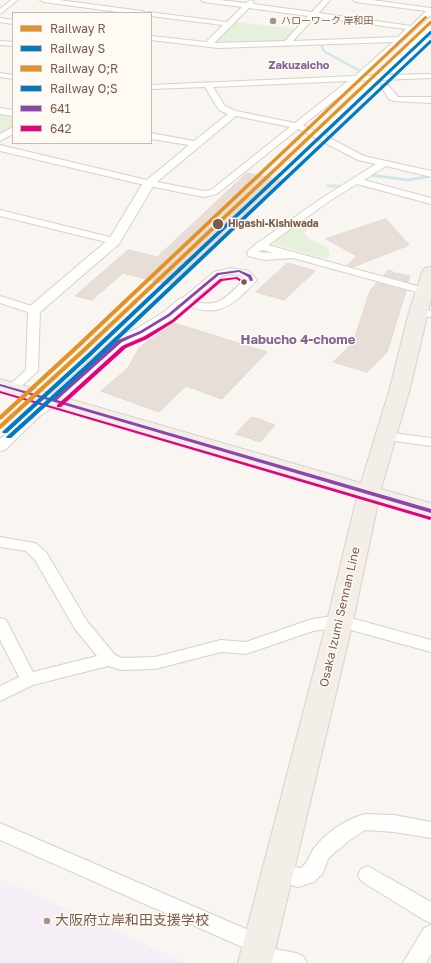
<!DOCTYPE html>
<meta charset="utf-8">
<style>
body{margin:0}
#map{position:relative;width:431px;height:963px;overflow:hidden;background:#f9f5f0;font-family:"Golos Text",sans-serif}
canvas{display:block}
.legend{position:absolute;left:12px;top:12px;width:140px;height:132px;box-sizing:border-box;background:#fffaf3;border:1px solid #cabbb1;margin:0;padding:5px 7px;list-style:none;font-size:12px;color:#7a5c4d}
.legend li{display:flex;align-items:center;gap:8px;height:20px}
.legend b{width:20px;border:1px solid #cabbb1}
</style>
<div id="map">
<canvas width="431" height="963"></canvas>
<ul class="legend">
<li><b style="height:5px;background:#e49226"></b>Railway R</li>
<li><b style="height:5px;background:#007ac2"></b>Railway S</li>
<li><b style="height:5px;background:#e49226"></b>Railway O;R</li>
<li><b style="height:5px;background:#007ac2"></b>Railway O;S</li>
<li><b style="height:5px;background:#8e44ad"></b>641</li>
<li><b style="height:5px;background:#e5007d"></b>642</li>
</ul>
</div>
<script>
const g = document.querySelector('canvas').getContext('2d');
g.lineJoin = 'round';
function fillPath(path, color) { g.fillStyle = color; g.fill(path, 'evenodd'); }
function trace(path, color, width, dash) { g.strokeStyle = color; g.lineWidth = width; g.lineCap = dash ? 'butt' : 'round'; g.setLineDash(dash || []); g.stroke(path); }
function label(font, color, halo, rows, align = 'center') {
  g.font = font + ' "Golos Text","Noto Sans JP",sans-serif'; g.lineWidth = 3; g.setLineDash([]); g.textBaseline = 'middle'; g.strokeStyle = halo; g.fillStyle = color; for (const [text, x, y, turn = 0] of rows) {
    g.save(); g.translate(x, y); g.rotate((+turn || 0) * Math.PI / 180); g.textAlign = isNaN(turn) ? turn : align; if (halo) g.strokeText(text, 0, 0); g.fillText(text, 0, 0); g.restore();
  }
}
fillPath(new Path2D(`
 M 0,879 L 187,963 L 0,963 Z`), '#f6eef6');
fillPath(new Path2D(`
 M 237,22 L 296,29 L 285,40 L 280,42 L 222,44 L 215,42 Z
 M 0,113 L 13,115 L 13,128 L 0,136 Z
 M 300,221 L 310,228 L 304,233 L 308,238 L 328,248 L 330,254 L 326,259 L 270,243 Z`), '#e7f0db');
trace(new Path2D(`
 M 428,37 L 431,37
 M 321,43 L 323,50 L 327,53 L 360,71
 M 379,83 L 386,87`), '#d0e8ea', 2.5);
trace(new Path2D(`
 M 370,175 L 408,180 L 431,176
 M 328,186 L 339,186`), '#d0e8ea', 3);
const building = new Path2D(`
 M 247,173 L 282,180 L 218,244 L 170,285 L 123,273 L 92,300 L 75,296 L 128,250 L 157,257 Z
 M 386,219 L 409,245 L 353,267 L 347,265 L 357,256 L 326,239 Z
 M 288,263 L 315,271 L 284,300 L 256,292 Z
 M 389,270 L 395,273 L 410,276 L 408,282 L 384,275 Z
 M 377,283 L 406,291 L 387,352 L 367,372 L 333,362 L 353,343 L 370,291 Z
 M 174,323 L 267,352 L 222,399 L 186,386 L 159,412 L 101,391 L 128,368 L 139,348 Z
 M 252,417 L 275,425 L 260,442 L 236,434 Z`);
fillPath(building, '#e6ded7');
trace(building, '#e2d8d2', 1);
const minor = new Path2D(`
 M 11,0 L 18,0 L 0,14 L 0,9 Z
 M 40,0 L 59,0 L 142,11 L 146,13 L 126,13 L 43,2 Z
 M 201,0 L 219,0 L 246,3 L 251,0 L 254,2 L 253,4 L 312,12 L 323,0 L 330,0 L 319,13 L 411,26 L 426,11 L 356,2 L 353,0 L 372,0 L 431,8 L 431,15 L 364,76 L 377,75 L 428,26 L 431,26 L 431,32 L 386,75 L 431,74 L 431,78 L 381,80 L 324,135 L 364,156 L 431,171 L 431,177 L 386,166 L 364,180 L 431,198 L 431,204 L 357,184 L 331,200 L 268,245 L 428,289 L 430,291 L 428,293 L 420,293 L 293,258 L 264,260 L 248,256 L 247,252 L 256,244 L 325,196 L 376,164 L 358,160 L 298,129 L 217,194 L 204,197 L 149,186 L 0,151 L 0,145 L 147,180 L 189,145 L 151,139 L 151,133 L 194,141 L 228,114 L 219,110 L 205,87 L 151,89 L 151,85 L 355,76 L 393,42 L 218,48 L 151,40 L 151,36 L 206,42 L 223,25 L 151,16 L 151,13 L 148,12 L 227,22 L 242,7 L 204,2 ZM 249,8 L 308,16 L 285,41 L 214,43 ZM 315,17 L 406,29 L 398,37 L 293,41 ZM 372,80 L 317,132 L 303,125 L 359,81 ZM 348,81 L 295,123 L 236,111 L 225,106 L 213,87 ZM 236,116 L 290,127 L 211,190 L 204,191 L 157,182 ZM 262,250 L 274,253 L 258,252 Z
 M 0,18 L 13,20 L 13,24 L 0,22 Z
 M 0,41 L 13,42 L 13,46 L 0,45 Z
 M 0,73 L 13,75 L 13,79 L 0,77 Z
 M 382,85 L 388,85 L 398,97 L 431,97 L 431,103 L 393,101 L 389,99 L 381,87 Z
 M 0,108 L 13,110 L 13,116 L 0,114 Z
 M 13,127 L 13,134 L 0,141 L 0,134 Z
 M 0,210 L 118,239 L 119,241 L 114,244 L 0,216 Z
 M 231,268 L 249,271 L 257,280 C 253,285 248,289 243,294 C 221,315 208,313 180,304 L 178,302 L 214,272 ZM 231,274 L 240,275 L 245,279 C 226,297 220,309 192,301 L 222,276 Z
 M 0,296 L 38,308 L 40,310 L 38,371 L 15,392 L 7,392 L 5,389 L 26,370 L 28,312 L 0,303 Z
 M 418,309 L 431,311 L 431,317 L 414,314 L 412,312 L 414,310 Z
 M 54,397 L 59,398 L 60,401 L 59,404 L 41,415 L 5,450 L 0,451 L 0,439 L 31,409 Z
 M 385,432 L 431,438 L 431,446 L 380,439 L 378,436 L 380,433 Z
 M 0,537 L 35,543 L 46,552 L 87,621 L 115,655 L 122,658 L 155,657 L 221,640 L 246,642 L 312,619 L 340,615 L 431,640 L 431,652 L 340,627 L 313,631 L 246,654 L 221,652 L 155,669 L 121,670 L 108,666 L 33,685 L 0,701 L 0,686 L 19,677 L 0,640 L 0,618 L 6,620 L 33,672 L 97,656 L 75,629 L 35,560 L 26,551 L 0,547 Z
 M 365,814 L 394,815 L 431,822 L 431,838 L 394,832 L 365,830 L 350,840 L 333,854 L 328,859 L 323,873 L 314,882 L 298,887 L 271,879 L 268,873 L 271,867 L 278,864 L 301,868 C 309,862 309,854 315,847 C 327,832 346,819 365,814 Z
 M 0,823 L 267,938 L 270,945 L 269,948 L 296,953 L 303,956 L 307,963 L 250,963 L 246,956 L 249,950 L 0,840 Z
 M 368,866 L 431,902 L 431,923 L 424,920 L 361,881 L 358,875 L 361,869 Z
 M 431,925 L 431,954 L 426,963 L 403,963 L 424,928 Z`);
const tertiary = new Path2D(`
 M 149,179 L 153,180 L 155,183 L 119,244 L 39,313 L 34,314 L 29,313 L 27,310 L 29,307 L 109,239 L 143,183 L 145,180 Z
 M 184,298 L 189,299 L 191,302 L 174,318 L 146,335 L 125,344 L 60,404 L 54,406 L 48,404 L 46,401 L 48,398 L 115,338 L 136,329 L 164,312 L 179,299 Z`);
const primary = new Path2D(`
 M 431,267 L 431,299 L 410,388 L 381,489 L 431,503 L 431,519 L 378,503 L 353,621 L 272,963 L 238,963 L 327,621 L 357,497 L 0,391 L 0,379 L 361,483 L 390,388 L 409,312 L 422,272 L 425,268 Z`);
trace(minor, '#d7d1cb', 2);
trace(tertiary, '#d7d1cb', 2);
trace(primary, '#dad1cc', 2);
fillPath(minor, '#fefefd');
fillPath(tertiary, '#fefefd');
fillPath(primary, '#f3eee8');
fillPath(new Path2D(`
 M 239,270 L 251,275 L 253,280 L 252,281 L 250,281 L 248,277 L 239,272 L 219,275 L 170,316 L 142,333 L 122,342 L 57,400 L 431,509 L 431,513 L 0,386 L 0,384 L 53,399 L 118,340 L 140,331 L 168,314 L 217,273 Z`), '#8e44ad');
fillPath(new Path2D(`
 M 237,277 L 246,282 L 245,283 L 243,283 L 236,279 L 222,281 L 174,322 L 147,339 L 126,348 L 61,407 L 57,407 L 57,405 L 122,346 L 143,337 L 172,320 L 220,279 Z
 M 0,391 L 431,517 L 431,519 L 429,520 L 427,519 L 0,393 Z`), '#e5007d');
fillPath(new Path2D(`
 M 430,21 L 431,21 L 431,24 L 85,352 L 2,428 L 0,429 L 0,424 L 81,350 Z`), '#e49226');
fillPath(new Path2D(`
 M 430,31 L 431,31 L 431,34 L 90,357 L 7,433 L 3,433 L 2,432 L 3,431 L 86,355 Z`), '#007ac2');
fillPath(new Path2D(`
 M 425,16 L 428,17 L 80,347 L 2,419 L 0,420 L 0,415 L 76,345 Z`), '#e49226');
fillPath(new Path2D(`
 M 430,40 L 431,40 L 431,43 L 95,362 L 11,438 L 7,438 L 6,437 L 7,436 L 91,360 Z`), '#007ac2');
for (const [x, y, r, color] of [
 [273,21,4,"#a69286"],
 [218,224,6,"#7a5c4d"],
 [244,282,3.5,"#7a5c4d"],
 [47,921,4,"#a69286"]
]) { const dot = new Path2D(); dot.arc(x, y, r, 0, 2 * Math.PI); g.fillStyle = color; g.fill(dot); trace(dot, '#fffaf3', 1.5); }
label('10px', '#7a5c4d', '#fffaf3', [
 ["ハローワーク 岸和田",281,21]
], 'left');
label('bold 10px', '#7a5c4d', '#fffaf3', [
 ["Higashi-Kishiwada",228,224]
], 'left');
label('bold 11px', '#846695', '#fffaf3', [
 ["Zakuzaicho",299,66]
]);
label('12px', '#7a5c4d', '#fffaf3', [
 ["Osaka Izumi Sennan Line",340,617,-77]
]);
label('bold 13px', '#846695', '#fffaf3', [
 ["Habucho 4-chome",298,340]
]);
label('14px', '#7a5c4d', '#fffaf3', [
 ["大阪府立岸和田支援学校",55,921]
], 'left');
</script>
